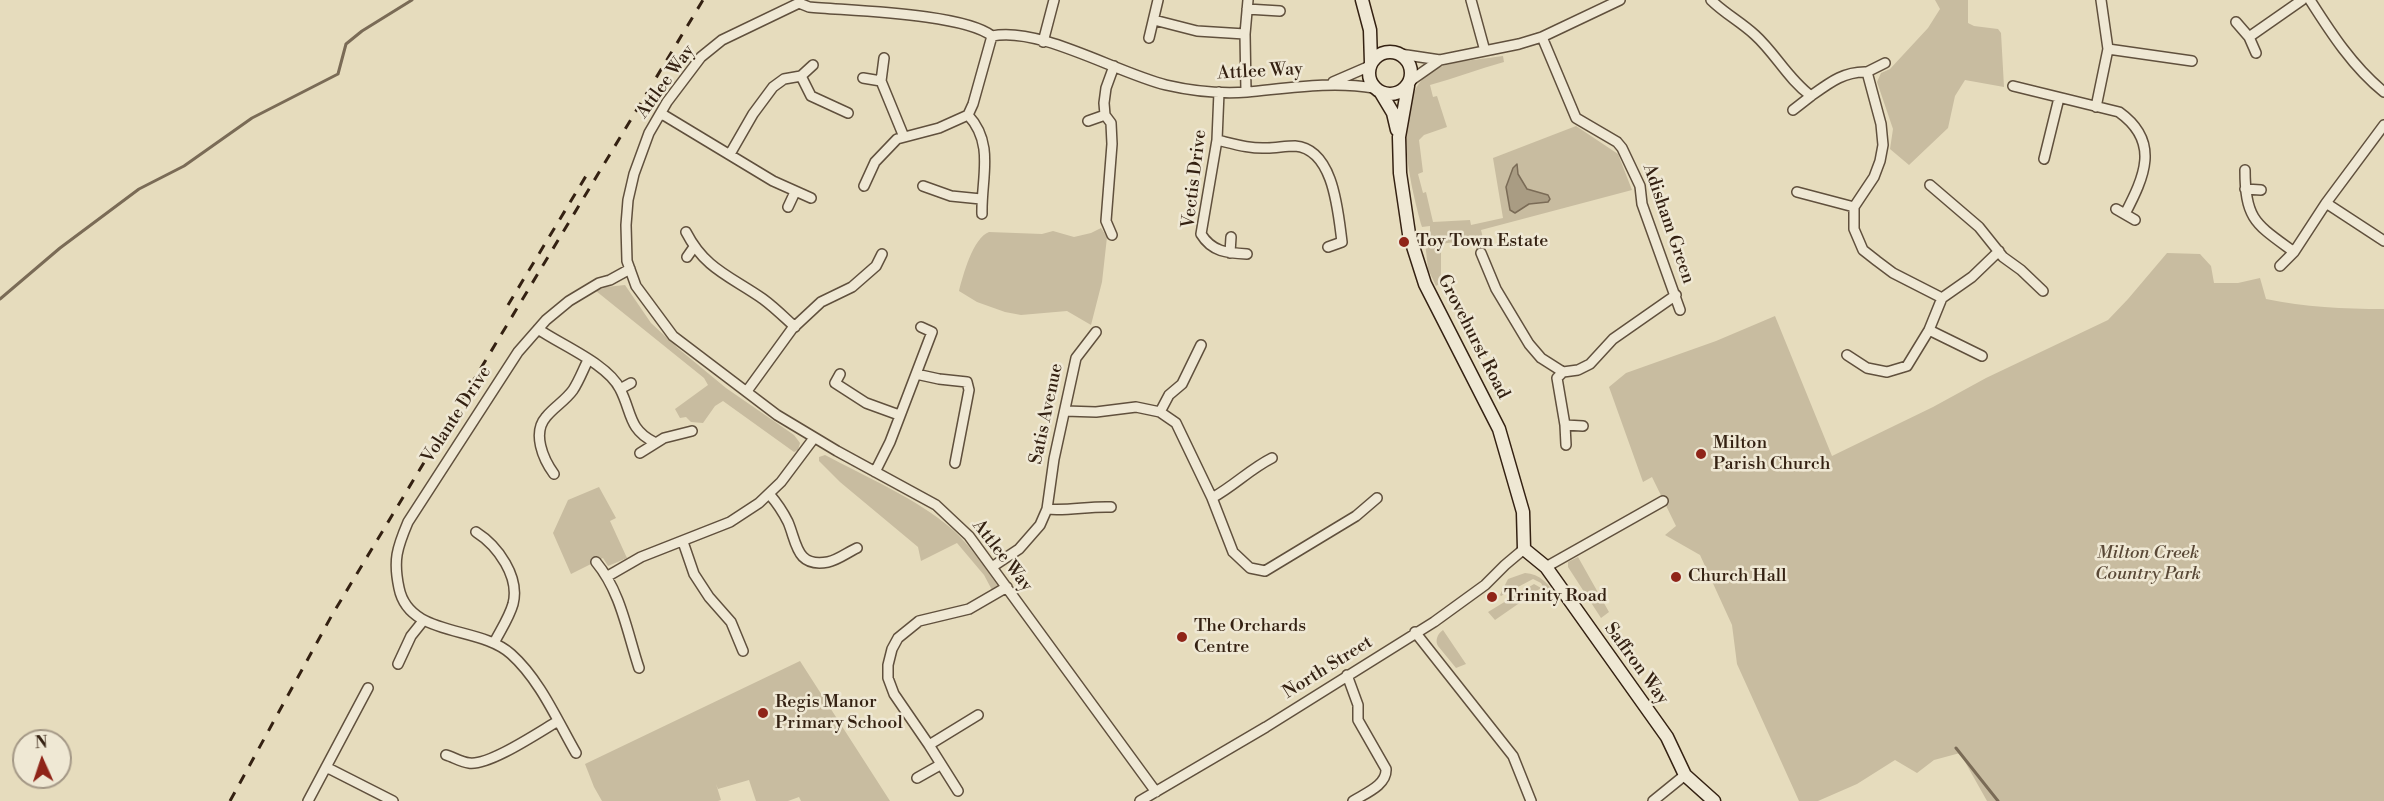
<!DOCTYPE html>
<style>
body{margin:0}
#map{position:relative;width:2384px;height:801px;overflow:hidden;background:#e6dcbd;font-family:"Libre Bodoni",serif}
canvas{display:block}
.north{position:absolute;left:12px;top:729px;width:60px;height:60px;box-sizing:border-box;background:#efe8d4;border:2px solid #a49886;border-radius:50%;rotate:357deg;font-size:16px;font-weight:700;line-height:24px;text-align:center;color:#342112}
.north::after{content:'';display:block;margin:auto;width:21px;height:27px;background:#8f2418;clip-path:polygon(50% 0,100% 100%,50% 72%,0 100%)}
</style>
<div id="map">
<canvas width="2384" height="801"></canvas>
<div class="north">N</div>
</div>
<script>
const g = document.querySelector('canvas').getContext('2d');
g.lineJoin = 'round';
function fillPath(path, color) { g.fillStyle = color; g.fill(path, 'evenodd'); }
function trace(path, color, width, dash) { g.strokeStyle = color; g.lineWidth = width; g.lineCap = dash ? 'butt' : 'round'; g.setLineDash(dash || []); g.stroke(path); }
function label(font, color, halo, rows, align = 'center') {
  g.font = font + ' "Libre Bodoni",serif'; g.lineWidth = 5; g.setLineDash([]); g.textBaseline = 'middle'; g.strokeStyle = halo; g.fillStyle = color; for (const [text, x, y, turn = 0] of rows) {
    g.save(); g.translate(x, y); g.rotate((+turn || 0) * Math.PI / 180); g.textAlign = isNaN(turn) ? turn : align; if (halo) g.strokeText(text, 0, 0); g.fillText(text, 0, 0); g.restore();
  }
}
fillPath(new Path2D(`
 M 1935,0 L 1968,0 L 1968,23 L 1974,26 L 1998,29 L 2001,33 L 2004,87 L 1965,80 L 1955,96 L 1948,128 L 1909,165 L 1890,149 L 1893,129 L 1877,82 L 1881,73 L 1890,69 L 1928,28 L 1940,9 Z
 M 1503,56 L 1504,62 C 1479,69 1455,78 1430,85 L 1433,97 L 1437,96 L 1447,127 L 1424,135 L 1419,140 L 1423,172 L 1418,174 L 1423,193 L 1426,192 L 1433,222 L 1470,220 L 1471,225 L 1503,218 L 1493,158 L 1576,126 L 1618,154 L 1632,190 L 1481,230 L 1486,250 L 1477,252 L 1474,239 L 1441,244 L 1441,283 L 1436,286 L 1428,269 L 1425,242 L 1430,242 L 1430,226 L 1422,227 C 1411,186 1387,97 1434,70 C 1450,61 1484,59 1503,56 Z
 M 1101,228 L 1107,237 L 1102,282 L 1091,325 L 1067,311 L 1021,315 L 1005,312 L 977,302 L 959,291 C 963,275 973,238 989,232 L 1042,234 L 1053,231 L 1074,237 L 1091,233 Z
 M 2167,253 L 2200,254 L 2211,266 L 2214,283 L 2238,283 L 2260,278 L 2266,299 C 2305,307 2343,309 2384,309 L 2384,801 L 1987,801 L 1960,753 L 1934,760 L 1917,773 L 1895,760 L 1857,784 L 1818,801 L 1799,801 L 1737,664 L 1732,625 L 1700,555 L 1665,535 L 1676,526 L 1652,477 L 1643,482 L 1609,387 L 1626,373 L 1716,341 L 1775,316 L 1832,456 L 1933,407 L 1986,378 L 2108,320 L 2128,299 Z
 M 625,285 L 651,323 L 680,350 L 726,388 L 794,435 L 800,443 L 798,450 L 794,452 L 723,401 L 715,406 L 703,423 L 691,422 L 686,417 L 680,418 L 675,409 L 708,385 L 704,378 L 596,291 L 606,287 Z
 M 825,455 C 866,477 916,498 952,529 C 970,545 984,567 998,586 L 992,590 L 984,575 L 957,543 L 921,561 L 918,547 L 840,482 L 819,461 L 819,457 Z
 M 599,487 L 616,518 L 610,521 L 627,558 L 608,566 L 603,558 L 571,574 L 553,533 L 568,500 Z
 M 1578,557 L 1609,612 L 1601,618 L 1568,567 L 1568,562 Z
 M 1525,573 C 1540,574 1549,584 1557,597 L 1555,598 L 1551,595 L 1550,598 L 1541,583 L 1533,579 L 1501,596 L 1500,595 L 1508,579 Z
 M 1534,584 L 1541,588 L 1495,620 L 1488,612 Z
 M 1443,630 L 1466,664 L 1456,668 L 1438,646 C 1435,641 1437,634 1443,630 Z
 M 800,661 L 890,801 L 801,801 L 799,797 L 788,801 L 756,801 L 749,780 L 718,789 L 716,784 L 721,800 L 718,801 L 602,801 L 594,787 L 585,764 Z`), '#c8bca0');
const water = new Path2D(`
 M 1517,164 L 1518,174 L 1527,189 L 1548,195 L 1550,199 L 1548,202 L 1529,204 L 1515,213 L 1510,210 L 1506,187 L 1513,168 Z`);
fillPath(water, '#a99c83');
trace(water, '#7a6b56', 1.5);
trace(new Path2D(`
 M 0,299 L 60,248 L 139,189 L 184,166 L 252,118 L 338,74 L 346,44 L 362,31 L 412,0
 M 1956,748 L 1998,801`), '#7a6b56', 3);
const street = new Path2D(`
 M 1471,0 L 1485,51
 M 1711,0 C 1724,13 1741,22 1755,35 C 1775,53 1788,79 1811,96 C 1829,83 1844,71 1867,72 L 1881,124 L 1883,145 L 1880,161 L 1874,177 L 1854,207 L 1854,229 L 1863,250 L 1877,261 L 1893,273 L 1942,298
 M 2310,0 C 2331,33 2353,67 2384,92
 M 1247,9 L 1280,11
 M 1154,20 L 1197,31 L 1245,34
 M 2236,22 L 2249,37 L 2302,0
 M 1542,37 L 1576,118 L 1617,142 L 1622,148 L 1640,186 L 1642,204 L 1680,310
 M 2249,37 L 2256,53
 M 1149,38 L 1158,0
 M 1043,42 L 1054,0
 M 2108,49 L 2192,61
 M 1400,54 L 1440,60 L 1519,44 L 1542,37 L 1620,0
 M 1867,72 L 1885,63
 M 801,76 L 811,96 L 848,113
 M 863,78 L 881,81 L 884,58
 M 881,81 L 904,137
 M 1410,81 L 1440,60
 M 1333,82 L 1370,66
 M 2013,86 L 2119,112 C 2161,142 2144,177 2125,214
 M 1219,92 L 1217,140 L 1201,234 C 1212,252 1227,253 1247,254
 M 1246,92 L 1245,34 L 1248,0
 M 2096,107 L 2108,49 L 2101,0
 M 1793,110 L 1811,96
 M 662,114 L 773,181 L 811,198
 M 968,115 C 995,144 981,178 982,214
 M 1088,121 L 1105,115
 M 1217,140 C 1234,144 1250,149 1267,148 C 1276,148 1285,146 1295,146 C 1334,149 1338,212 1342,242 L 1328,247
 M 730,154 L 753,114 L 773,87 L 784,79 L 801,76 L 813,65
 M 2044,159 L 2059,98
 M 2245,170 C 2245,220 2256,224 2294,252
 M 1930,185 L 1979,227 L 2003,257 L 2021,270 L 2043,291
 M 864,186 L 875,162 L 897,139 L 939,128 L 968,115 L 973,104 L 992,36
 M 923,186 L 951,196 L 981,199
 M 2245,189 L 2261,190
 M 1797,192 L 1854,207
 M 2326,203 L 2384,241
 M 788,207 L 795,192
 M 2116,209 L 2135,220
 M 686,232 C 705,269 730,276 763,299 C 774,307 784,317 795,327
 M 1112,235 L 1106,221 L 1112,144 L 1111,123 L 1105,115 L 1104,103 L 1106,88 L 1114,66
 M 1230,253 L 1231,237
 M 1481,253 L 1496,289 L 1529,344 L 1541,358 L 1563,372 L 1578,370 L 1590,364 L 1613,339 L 1676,295
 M 687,257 L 694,247
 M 2280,266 L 2294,252 L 2326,203 L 2384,125
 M 1942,298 L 1972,277 L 1999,251
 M 538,329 C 561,345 608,364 620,389 C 632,412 628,429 654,442
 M 1929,330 L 1982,356
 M 1847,355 L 1867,368 L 1887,372 L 1907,366 L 1929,330 L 1942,298
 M 1563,372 L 1557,378 L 1565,425 L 1566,445
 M 840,374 L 835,383 L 866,403 L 899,415
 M 916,374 L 939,379 L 967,382 L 969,390 L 955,463
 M 620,389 L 631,383
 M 747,391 L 792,329 L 821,302 L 852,287 L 876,266 L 882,254
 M 1065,411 L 1096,412 L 1136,407 L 1160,412 L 1176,423 L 1212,498 L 1233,552 L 1250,568 L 1265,571 L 1356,516 L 1377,498
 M 1160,412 L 1169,395 L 1182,384 L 1201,345
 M 1565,425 L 1583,426
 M 640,453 L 664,438 L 692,431
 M 875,472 L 890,442 L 932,332 L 921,327
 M 554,474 C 543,459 532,433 546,417 C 554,407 565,401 573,390 C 579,381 583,370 588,360
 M 770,495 C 777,503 783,512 788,522 C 797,543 796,568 828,562 C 838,560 848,552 857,548
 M 1212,498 C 1234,486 1250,469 1272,458
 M 1047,509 C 1068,511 1089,506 1111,507
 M 476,532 C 498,546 520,577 513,604 C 509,618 500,631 494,643
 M 683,542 L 694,574 L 709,597 L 731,622 L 743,651
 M 596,562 C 621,592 627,632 639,668
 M 992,567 L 1019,549 L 1040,525 L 1047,509 L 1054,459 L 1076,358 L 1096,332
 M 1546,567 L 1663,501
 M 608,576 L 641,557 L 730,522 L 759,503 L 781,482 L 814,438
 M 1415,632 L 1513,756 L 1531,801
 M 398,664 L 411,636 L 423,621
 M 1347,675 L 1358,705 L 1358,720 L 1386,769 C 1387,785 1366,793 1353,801
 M 929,745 L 978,715
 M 576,753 C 557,720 540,680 511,654 C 479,625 409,638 399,588 C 393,560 397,548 408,522 L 518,352 L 546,320 L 569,301 L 599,283 L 610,280 L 630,269
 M 446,755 C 453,757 461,762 469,763 C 489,766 539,732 558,721
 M 326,767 L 393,801
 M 917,778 L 940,765
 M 958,791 L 929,745 L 894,694 L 888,678 L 888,665 L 892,649 L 898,638 L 919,621 L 969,609 L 1007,587
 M 1156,792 L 969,536 L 936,505 L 837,451 L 777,415 L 673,336 L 636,286 L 627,261 L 626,225 L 628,200 L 634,174 L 649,133 L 667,102 L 701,57 L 722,40 L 799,3 L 809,7 C 850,11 962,13 992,36 C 1039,26 1117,73 1166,85 C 1192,91 1220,94 1247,92 C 1290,88 1332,81 1374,88
 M 308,801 L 368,688
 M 1140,801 L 1266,727 L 1434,622 L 1485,585 L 1505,565 L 1524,549
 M 1653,801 L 1685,775`);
const secondary = new Path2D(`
 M 1362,0 L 1370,30 L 1371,63
 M1369 73a21 21 0 1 1 42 0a21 21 0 1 1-42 0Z
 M 1408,86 L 1399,137 L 1400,173 L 1409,234 L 1425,284 L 1499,429 L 1523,512 L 1524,549 L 1546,567 L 1667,737 L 1685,775 L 1714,801
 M 1381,93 L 1393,113 L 1397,130`);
trace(street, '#60503d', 12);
trace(secondary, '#342112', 15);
trace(street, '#efe8d4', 9);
trace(secondary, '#efe8d4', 12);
trace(new Path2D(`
 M 508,305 L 589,171
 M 230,801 L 332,615 L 703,0`), '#342112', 3, [10, 10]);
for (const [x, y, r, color] of [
 [1404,242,6,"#8f2418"],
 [1701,454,6,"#8f2418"],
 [1676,577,6,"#8f2418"],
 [1492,597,6,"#8f2418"],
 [1182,637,6,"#8f2418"],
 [763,713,6,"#8f2418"]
]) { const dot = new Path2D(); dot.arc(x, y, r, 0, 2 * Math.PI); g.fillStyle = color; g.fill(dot); trace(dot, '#efe8d4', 2); }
label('18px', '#342112', '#efe8d4', [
 ["Attlee Way",1260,72,-3],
 ["Attlee Way",666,82,-54],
 ["Vectis Drive",1195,179,-83],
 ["Adisham Green",1668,224,71],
 ["Grovehurst Road",1473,337,63],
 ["Satis Avenue",1047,414,-78],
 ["Volante Drive",457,415,-57],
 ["Attlee Way",1002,556,52],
 ["Saffron Way",1636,664,54],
 ["North Street",1328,668,-32]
]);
label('18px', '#342112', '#efe8d4', [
 ["Toy Town Estate",1416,242],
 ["Milton",1713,444],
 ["Parish Church",1713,465],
 ["Church Hall",1688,577],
 ["Trinity Road",1504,597],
 ["The Orchards",1194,627],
 ["Centre",1194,648],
 ["Regis Manor",775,703],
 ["Primary School",775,724]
], 'left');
label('italic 18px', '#594836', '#efe8d4', [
 ["Milton Creek",2148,554],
 ["Country Park",2148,575]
]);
</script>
